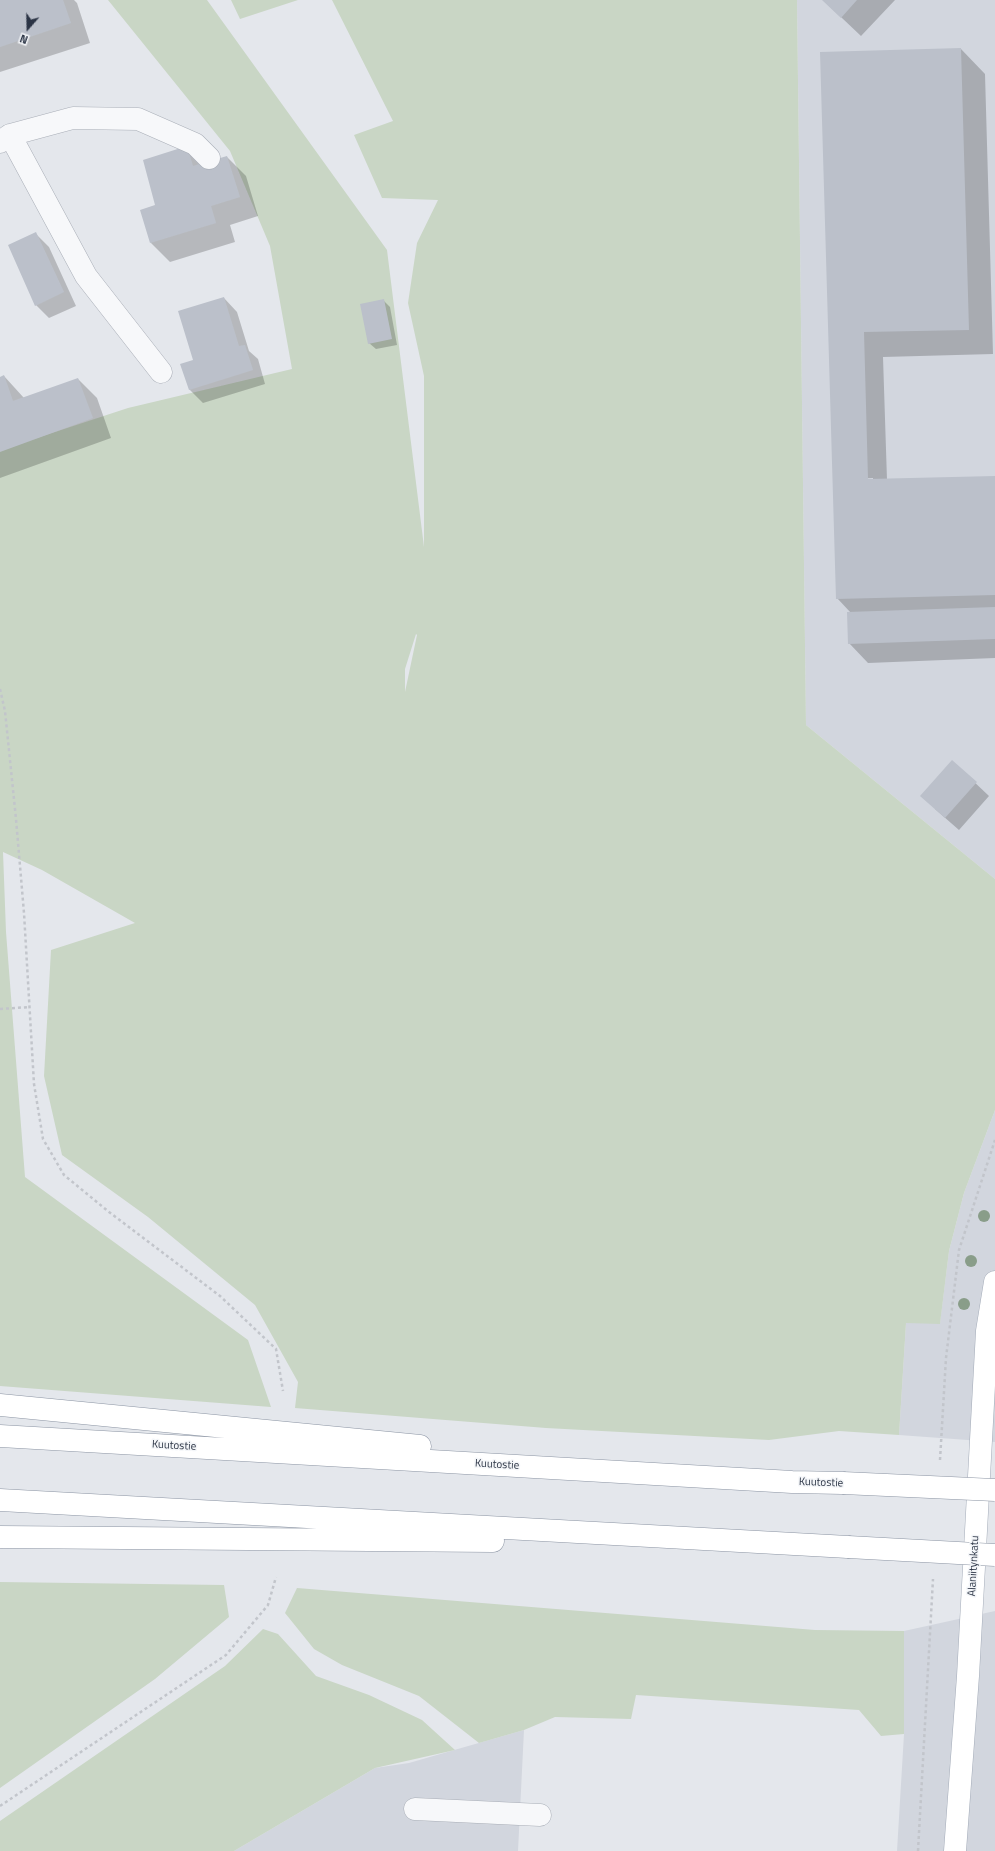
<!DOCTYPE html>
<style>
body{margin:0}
#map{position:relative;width:995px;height:1851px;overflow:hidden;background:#e4e7ec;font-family:"Titillium Web",sans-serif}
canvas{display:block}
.north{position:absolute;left:8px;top:8px;width:40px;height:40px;-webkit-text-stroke:3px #f4f6f9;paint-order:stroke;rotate:200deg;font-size:11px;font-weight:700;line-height:16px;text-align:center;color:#2b3445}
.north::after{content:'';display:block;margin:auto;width:14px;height:18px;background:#2b3445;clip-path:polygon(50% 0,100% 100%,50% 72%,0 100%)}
</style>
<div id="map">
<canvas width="995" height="1851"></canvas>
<div class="north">N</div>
</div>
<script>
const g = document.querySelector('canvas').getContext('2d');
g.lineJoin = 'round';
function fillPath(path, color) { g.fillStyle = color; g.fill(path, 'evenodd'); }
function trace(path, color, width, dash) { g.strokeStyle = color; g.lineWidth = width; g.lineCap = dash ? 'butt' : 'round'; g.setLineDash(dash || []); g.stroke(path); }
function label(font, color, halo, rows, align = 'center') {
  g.font = font + ' "Titillium Web",sans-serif'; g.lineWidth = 3; g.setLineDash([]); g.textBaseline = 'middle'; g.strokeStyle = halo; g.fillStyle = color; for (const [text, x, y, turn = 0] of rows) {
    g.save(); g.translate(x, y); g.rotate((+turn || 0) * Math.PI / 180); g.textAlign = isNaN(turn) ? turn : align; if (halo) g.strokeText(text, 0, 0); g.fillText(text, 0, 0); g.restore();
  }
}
fillPath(new Path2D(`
 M 797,0 L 995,0 L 995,879 L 806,725 Z
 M 995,1110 L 995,1442 L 899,1435 L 906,1323 L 940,1323 L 949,1251 L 964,1193 Z
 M 995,1611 L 995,1851 L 897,1851 L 904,1734 L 904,1631 Z
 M 524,1730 L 518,1851 L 234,1851 L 375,1768 L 409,1763 Z`), '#d2d6de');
fillPath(new Path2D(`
 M 108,0 L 207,0 L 387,250 L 424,547 L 424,376 L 408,303 L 417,243 L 438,200 L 382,198 L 354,135 L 393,121 L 332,0 L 797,0 L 806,725 L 995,879 L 995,1110 L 964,1193 L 949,1251 L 940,1324 L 906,1323 L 899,1435 L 839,1431 L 769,1440 L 546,1428 L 295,1408 L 298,1382 L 255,1305 L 148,1217 L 62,1155 L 44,1076 L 51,950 L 135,923 L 42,870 L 3,852 L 6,932 L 25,1177 L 248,1340 L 271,1407 L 0,1386 L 0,450 L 128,408 L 292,369 L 270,246 L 230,151 ZM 416,634 L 417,635 L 405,692 L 405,669 Z
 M 231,0 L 298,0 L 240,19 Z
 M 0,1582 L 224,1585 L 229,1617 L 155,1679 L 0,1788 Z
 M 297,1588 L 815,1630 L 904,1631 L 904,1734 L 881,1736 L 859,1710 L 636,1695 L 631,1719 L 555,1717 L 524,1730 L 479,1743 L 419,1696 L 342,1665 L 314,1649 L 285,1613 Z
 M 263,1629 L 278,1634 L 316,1676 L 369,1695 L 422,1720 L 455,1750 L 375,1768 L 234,1851 L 0,1851 L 0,1821 L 225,1666 Z`), '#c9d6c5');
fillPath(new Path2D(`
 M 0,0 L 74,0 L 77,3 L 90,43 L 0,72 Z
 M 823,0 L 895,0 L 861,36 Z
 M 961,49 L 985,74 L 993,354 L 883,357 L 887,480 L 995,477 L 995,658 L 868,663 L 849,643 L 851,613 L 837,598 L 821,53 ZM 873,478 L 873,480 L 851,479 Z
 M 186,147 L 203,164 L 227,157 L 246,176 L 258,216 L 230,225 L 235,242 L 170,262 L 151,243 L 156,205 Z
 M 36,234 L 49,247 L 76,306 L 49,318 L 36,305 Z
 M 224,298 L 237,312 L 249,351 L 258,359 L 265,384 L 203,403 L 189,389 L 194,361 Z
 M 383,300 L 390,307 L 397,345 L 376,349 L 369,343 Z
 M 4,376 L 24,398 L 78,379 L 97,398 L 111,438 L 0,478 L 0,378 Z
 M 952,761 L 989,796 L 959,830 L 935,809 Z`), '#0003');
fillPath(new Path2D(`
 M 0,0 L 63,0 L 71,23 L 0,47 Z
 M 822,0 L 857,0 L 841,18 Z
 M 961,48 L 969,330 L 864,332 L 868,479 L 995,476 L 995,595 L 836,599 L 820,52 Z
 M 187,146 L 193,166 L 227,156 L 240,197 L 211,206 L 216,223 L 150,243 L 140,210 L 155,205 L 143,160 Z
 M 36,232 L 64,292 L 35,306 L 8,245 Z
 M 224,297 L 239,346 L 245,345 L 253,370 L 189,390 L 180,364 L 193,360 L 178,311 Z
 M 384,299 L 392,339 L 368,344 L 360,304 Z
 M 4,375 L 13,401 L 78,378 L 93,418 L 0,452 L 0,377 Z
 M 995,607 L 995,639 L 848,644 L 847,612 Z
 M 952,760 L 977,782 L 945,818 L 920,796 Z`), '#bbc0ca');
const minor = new Path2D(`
 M 10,135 L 86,276 L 161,372
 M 0,142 L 10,135 L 73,118 L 138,119 L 195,144 L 209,158
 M 415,1809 L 540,1815`);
const major = new Path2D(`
 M 955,1851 L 968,1676 L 987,1331 L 995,1282`);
const highway = new Path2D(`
 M 0,1405 L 420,1446
 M 0,1436 L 792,1482 L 843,1483
 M 0,1500 L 848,1547
 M 0,1537 L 493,1541`);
trace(minor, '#a9aeb7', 23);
trace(major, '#a3abb8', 23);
trace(highway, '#8b94a3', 23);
trace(new Path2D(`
 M 0,689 L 5,711 L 16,819 L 24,913 L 34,1084 L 43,1139 L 64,1175 L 109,1212 L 220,1296 L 276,1349 L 283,1391
 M 0,1009 L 30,1007
 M 940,1460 L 946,1358 L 959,1250 L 995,1140
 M 0,1806 L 226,1655 L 268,1605 L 276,1577
 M 918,1851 L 933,1579`), '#c2c5cb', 2.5, [3, 3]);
trace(minor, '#f7f8fa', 22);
trace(major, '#fff', 22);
trace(highway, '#fff', 22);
const highwayBridge = new Path2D(`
 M 843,1483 L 995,1490
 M 848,1547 L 995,1555`);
trace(highwayBridge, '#8b94a3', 23, []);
trace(highwayBridge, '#fff', 22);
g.fillStyle = '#899d89';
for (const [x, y] of [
 [984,1216],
 [971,1261],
 [964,1304]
]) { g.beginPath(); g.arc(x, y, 6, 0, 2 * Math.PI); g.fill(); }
label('11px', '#2b3445', '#f4f6f9', [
 ["Kuutostie",174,1446,3],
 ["Kuutostie",497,1465,3],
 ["Kuutostie",821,1483,2],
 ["Alaniitynkatu",974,1566,-87]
]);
</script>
